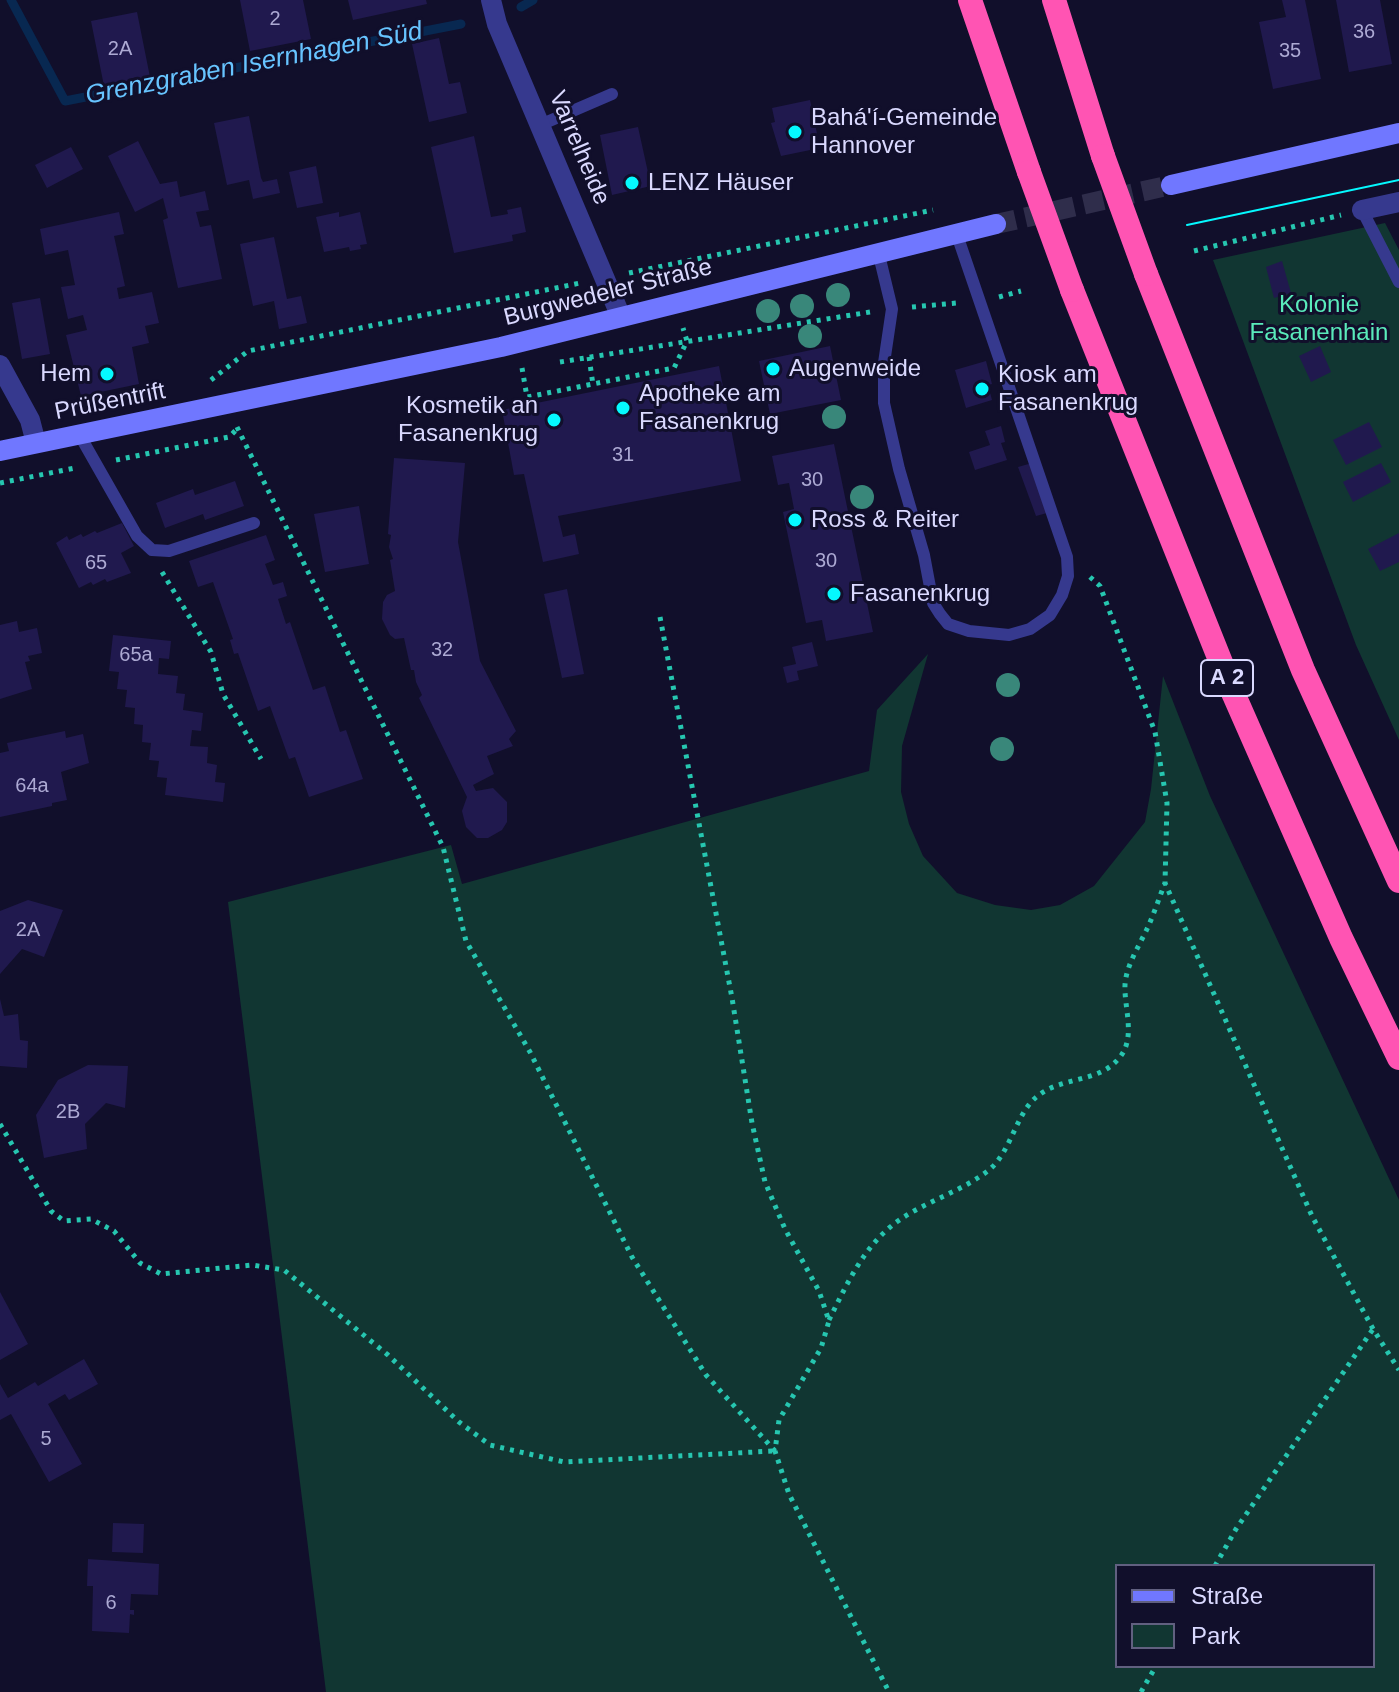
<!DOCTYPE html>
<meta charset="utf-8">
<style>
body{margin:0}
#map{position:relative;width:1399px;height:1692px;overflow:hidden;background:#110f2b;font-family:Arial,sans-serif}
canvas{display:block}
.legend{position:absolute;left:1115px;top:1564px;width:260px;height:104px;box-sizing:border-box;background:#110f2b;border:2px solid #616080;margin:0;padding:10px 14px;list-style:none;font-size:24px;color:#dad9ff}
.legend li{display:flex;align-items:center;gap:16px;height:40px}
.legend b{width:40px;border:2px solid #616080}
</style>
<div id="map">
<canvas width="1399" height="1692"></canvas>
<ul class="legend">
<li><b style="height:10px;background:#7077ff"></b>Straße</li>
<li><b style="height:22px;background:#113632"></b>Park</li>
</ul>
</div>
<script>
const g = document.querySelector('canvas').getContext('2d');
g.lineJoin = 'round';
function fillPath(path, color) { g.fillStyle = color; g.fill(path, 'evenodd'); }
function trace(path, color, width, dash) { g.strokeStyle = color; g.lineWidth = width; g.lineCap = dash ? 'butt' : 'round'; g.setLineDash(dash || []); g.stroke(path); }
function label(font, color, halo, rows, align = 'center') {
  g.font = font + ' Arial,sans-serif'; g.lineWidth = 6; g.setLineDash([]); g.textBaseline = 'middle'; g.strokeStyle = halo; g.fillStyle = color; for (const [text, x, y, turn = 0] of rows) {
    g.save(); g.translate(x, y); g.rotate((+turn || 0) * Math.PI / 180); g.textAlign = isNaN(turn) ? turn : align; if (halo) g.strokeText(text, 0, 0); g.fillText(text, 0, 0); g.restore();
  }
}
fillPath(new Path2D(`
 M 1385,223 L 1399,250 L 1399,740 L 1356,645 L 1213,260 Z
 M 928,654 L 902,746 L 901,792 L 909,824 L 923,856 L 957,893 L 995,905 L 1031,910 L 1060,905 L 1094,886 L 1145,822 L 1151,789 L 1163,676 L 1210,796 L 1399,1200 L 1399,1692 L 326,1692 L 228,902 L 451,845 L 462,884 L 869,771 L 877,710 ZM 1373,1566 L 1373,1666 L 1117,1666 L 1117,1566 Z`), '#113632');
trace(new Path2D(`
 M 11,0 L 65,101 L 461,24
 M 521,7 L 533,0`), '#082851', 9);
fillPath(new Path2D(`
 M 240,0 L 303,0 L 311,39 L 250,51 Z
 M 348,0 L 426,0 L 427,4 L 353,20 Z
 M 1282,0 L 1305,0 L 1321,79 L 1273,89 L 1259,22 L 1286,17 Z
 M 1336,0 L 1380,0 L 1392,64 L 1349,72 Z
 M 137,12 L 150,77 L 104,86 L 91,21 Z
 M 439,38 L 449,84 L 460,82 L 467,113 L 429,122 L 412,44 Z
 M 810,100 L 820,148 L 781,156 L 771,123 L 775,122 L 772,108 Z
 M 249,116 L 261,178 L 263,182 L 277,179 L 280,193 L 253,199 L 249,180 L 227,185 L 214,123 Z
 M 638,127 L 651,186 L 612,195 L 600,135 Z
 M 474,136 L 491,217 L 508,214 L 507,210 L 521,207 L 526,232 L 512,235 L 513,241 L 454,253 L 431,147 Z
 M 138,141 L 160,184 L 177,181 L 180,197 L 205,191 L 209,210 L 196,212 L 200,227 L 211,225 L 222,279 L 178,288 L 163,220 L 168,218 L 163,198 L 135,212 L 108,156 Z
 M 71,147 L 83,169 L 47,188 L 35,165 Z
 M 316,166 L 323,203 L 297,208 L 289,172 Z
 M 119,212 L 124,234 L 114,236 L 125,286 L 117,288 L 119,299 L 152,292 L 159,323 L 145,326 L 149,343 L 132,347 L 139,384 L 81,396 L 66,335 L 87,330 L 83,315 L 68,319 L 61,287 L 75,285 L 68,250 L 45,255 L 40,229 Z
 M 339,212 L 339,217 L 360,212 L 367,244 L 360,245 L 361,249 L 350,251 L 349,247 L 324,252 L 316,217 Z
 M 274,237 L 287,299 L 301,296 L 307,323 L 279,329 L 274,301 L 253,306 L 240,244 Z
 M 1282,261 L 1291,293 L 1274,298 L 1266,267 Z
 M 40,298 L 50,354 L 22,359 L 12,303 Z
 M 830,346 L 841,400 L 770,414 L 759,361 Z
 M 1320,346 L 1331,372 L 1311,382 L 1299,356 Z
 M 986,361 L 992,384 L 988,385 L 992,400 L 966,408 L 955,370 Z
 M 719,366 L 741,481 L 558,516 L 563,537 L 575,534 L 579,554 L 543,562 L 524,474 L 514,475 L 502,410 Z
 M 1369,422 L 1382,447 L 1346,465 L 1333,440 Z
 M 1001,426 L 1005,442 L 1001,443 L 1007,460 L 975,470 L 969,452 L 990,445 L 985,431 Z
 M 834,444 L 873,632 L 826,641 L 822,620 L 806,623 L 783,512 L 794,509 L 789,483 L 778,485 L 772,456 Z
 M 394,458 L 465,463 L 458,542 L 480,661 L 516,731 L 509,739 L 513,746 L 487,756 L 494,774 L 473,785 L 476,791 L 493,788 L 507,802 L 507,822 L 502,830 L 488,838 L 477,838 L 466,827 L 462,811 L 467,797 L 419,698 L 422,695 L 416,682 L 414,670 L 411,670 L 404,638 L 395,639 L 390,635 L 382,619 L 383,602 L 387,595 L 395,591 L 390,560 L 393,559 L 389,547 L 391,535 L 388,534 Z
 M 1032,463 L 1047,513 L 1036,516 L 1018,467 Z
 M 1381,463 L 1391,482 L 1353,502 L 1343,482 Z
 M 235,481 L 244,506 L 205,520 L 203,514 L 165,528 L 156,503 L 193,489 L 195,495 Z
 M 359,506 L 369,564 L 325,572 L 314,514 Z
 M 122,523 L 134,546 L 121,553 L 131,573 L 107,582 L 105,579 L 93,585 L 91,582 L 79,588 L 56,543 L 67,536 L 69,540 L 81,534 L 83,537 L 95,531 L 97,533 Z
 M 1399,533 L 1399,562 L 1380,571 L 1368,549 Z
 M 266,535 L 275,560 L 265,564 L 273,585 L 283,582 L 287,596 L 278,599 L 286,624 L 290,622 L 313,690 L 325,686 L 340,732 L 346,730 L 363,779 L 309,797 L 295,757 L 289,759 L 270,706 L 258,711 L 238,653 L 234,654 L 230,640 L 233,639 L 213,582 L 198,587 L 189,561 Z
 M 567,589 L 584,674 L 562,678 L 544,594 Z
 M 17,621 L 19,632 L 37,628 L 42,653 L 28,656 L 30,661 L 25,662 L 32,689 L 0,699 L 0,625 Z
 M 113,635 L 171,641 L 169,659 L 159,658 L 158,674 L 178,676 L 176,693 L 185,694 L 183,710 L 203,713 L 201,731 L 192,730 L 190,746 L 208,747 L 207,763 L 217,765 L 215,782 L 225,783 L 223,802 L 165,795 L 167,778 L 157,777 L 159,761 L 149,760 L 151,743 L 142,742 L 143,725 L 134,724 L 135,708 L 125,707 L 127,690 L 117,689 L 119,672 L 109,671 Z
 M 812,642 L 818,666 L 797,671 L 799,680 L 787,683 L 783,667 L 796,664 L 792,647 Z
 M 65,731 L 66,738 L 83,734 L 89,763 L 61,772 L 67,800 L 52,803 L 52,806 L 0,817 L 0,753 L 9,751 L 7,743 Z
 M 28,900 L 63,910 L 44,957 L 22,949 L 0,974 L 0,911 Z
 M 0,999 L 4,1016 L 18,1014 L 20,1040 L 28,1041 L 27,1068 L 0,1066 Z
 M 88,1065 L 128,1066 L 125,1108 L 106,1103 L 85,1124 L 87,1149 L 44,1158 L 36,1115 L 58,1080 Z
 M 0,1292 L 28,1344 L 0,1360 Z
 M 84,1359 L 98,1384 L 69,1400 L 65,1394 L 48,1404 L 82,1464 L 49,1482 L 11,1414 L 0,1420 L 0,1384 L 8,1398 L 35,1382 L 38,1386 Z
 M 113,1523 L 144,1524 L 143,1553 L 112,1552 Z
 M 88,1559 L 159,1564 L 158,1595 L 131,1594 L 130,1610 L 134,1610 L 134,1615 L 130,1614 L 129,1633 L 92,1631 L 93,1586 L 87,1586 Z`), '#20194e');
trace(new Path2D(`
 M 996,224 L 1171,185`), '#2f2d4b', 20, [20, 10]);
trace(new Path2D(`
 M 1194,251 L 1341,215
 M 629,273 L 933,210
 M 999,297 L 1021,291
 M 912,307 L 957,303
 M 589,357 L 593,385
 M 560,362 L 870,312
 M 522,368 L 527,397 L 674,368 L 687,341 L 683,328
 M 211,380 L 248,351 L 580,283
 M 237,427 L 443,847 L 466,941 L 530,1052 L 632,1257 L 706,1375 L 775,1451
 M 116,460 L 229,437 L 237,429
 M 0,483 L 75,468
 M 162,572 L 211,652 L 223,694 L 261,759
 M 1090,577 L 1100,586 L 1155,732 L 1167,803 L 1165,883 L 1312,1216 L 1373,1329 L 1399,1370
 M 660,617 L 732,998 L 752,1123 L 765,1182 L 785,1229 L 819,1291 L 829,1321 L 821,1348 L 779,1420 L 775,1451 L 789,1494 L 889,1692
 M 0,1124 L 51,1211 L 64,1221 L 91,1219 L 114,1231 L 140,1263 L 161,1274 L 252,1265 L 284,1270 L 388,1355 L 459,1422 L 490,1445 L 564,1462 L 774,1451
 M 829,1320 C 847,1284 864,1245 898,1221 C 926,1201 961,1192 989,1170 C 1012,1151 1016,1111 1039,1095 C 1064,1076 1100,1083 1120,1057 C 1136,1037 1124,1008 1125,985 C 1126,966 1139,946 1147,929 C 1154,914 1159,898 1165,883
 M 1215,1566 L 1236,1529 L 1373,1329
 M 1141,1692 L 1156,1666`), '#26c6b0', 5, [4, 6]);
trace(new Path2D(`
 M 540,125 L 612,94
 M 1362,210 L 1399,282
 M 878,251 L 892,309 L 884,363 L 884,403 L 899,469 L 924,555 L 933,603 L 940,614 L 948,624 L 969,631 L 1009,635 L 1030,629 L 1050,615 L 1062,595 L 1068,576 L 1067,557 L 956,232
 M 79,434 L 137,536 L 152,550 L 169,551 L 254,523`), '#36398e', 12);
trace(new Path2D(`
 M 491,0 L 497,24 L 621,317
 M 1362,210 L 1399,202
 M 0,365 L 30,420 L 36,443`), '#36398e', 20);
trace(new Path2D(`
 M 1171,185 L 1399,133
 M 0,451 L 501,347 L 996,224`), '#7077ff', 20);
trace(new Path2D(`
 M 970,0 L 1029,172
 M 1054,0 L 1103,156
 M 1146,274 L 1303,670 L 1399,881
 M 1072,290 L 1234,695 L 1341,938 L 1399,1058`), '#ff54b3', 24);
trace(new Path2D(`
 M 1187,225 L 1399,180`), '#05f9ff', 2);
trace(new Path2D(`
 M 1103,156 L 1146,274
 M 1029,172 L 1072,290`), '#ff54b3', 24);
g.fillStyle = '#39877a';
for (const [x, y] of [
 [838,295],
 [802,306],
 [768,311],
 [810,336],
 [834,417],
 [862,497],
 [1008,685],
 [1002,749]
]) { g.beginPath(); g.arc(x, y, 12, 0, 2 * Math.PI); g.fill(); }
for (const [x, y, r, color] of [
 [795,132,8,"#05f9ff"],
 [632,183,8,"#05f9ff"],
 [773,369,8,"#05f9ff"],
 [107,374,8,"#05f9ff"],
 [982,389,8,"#05f9ff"],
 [623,408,8,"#05f9ff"],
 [554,420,8,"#05f9ff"],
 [795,520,8,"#05f9ff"],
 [834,594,8,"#05f9ff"]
]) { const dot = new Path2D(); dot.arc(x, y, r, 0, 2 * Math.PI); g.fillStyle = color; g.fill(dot); trace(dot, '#110f2b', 3); }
label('20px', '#aca9d3', null, [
 ["2",275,19],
 ["36",1364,32],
 ["2A",120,49],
 ["35",1290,51],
 ["31",623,455],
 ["30",812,480],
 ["30",826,561],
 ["65",96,563],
 ["32",442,650],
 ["65a",136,655],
 ["64a",32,786],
 ["2A",28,930],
 ["2B",68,1112],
 ["5",46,1439],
 ["6",111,1603]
]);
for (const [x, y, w] of [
 [1227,678,52]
]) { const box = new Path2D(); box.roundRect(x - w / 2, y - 18, w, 36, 6); g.fillStyle = '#110f2b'; g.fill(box); trace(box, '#dad9ff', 2); }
label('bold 22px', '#dad9ff', null, [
 ["A 2",1227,678]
]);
label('24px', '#dad9ff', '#110f2b', [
 ["Bahá'í-Gemeinde",811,118],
 ["Hannover",811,146],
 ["LENZ Häuser",648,183],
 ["Augenweide",789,369],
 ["Hem",91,374,"right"],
 ["Kiosk am",998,375],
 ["Fasanenkrug",998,403],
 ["Apotheke am",639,394],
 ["Fasanenkrug",639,422],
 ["Kosmetik an",538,406,"right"],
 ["Fasanenkrug",538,434,"right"],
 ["Ross & Reiter",811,520],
 ["Fasanenkrug",850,594]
], 'left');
label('24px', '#dad9ff', '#110f2b', [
 ["Varrelheide",579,148,67],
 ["Burgwedeler Straße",608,293,-14],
 ["Prüßentrift",110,402,-11]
]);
label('24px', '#5aeabb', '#110f2b', [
 ["Kolonie",1319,305],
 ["Fasanenhain",1319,333]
]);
label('italic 26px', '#67c4ff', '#110f2b', [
 ["Grenzgraben Isernhagen Süd",254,64,-11]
]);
</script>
